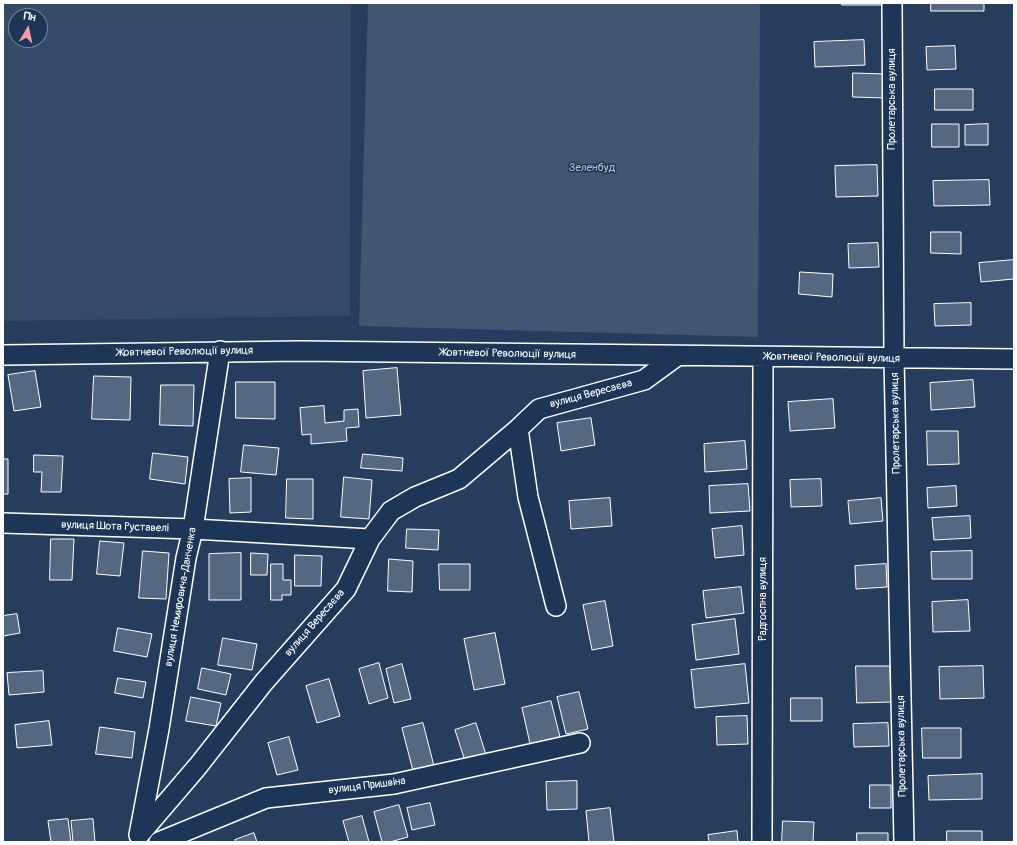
<!DOCTYPE html>
<meta charset="utf-8">
<style>
body{margin:0}
#map{position:relative;width:1017px;height:845px;overflow:hidden;background:#263d5e;font-family:Pangolin,sans-serif}
canvas{display:block}
.frame{position:absolute;inset:0;border:4px solid #fff;pointer-events:none}
.north{position:absolute;left:8px;top:8px;width:40px;height:40px;box-sizing:border-box;background:#1d3557;border:1px solid #77869a;border-radius:50%;rotate:9deg;font-size:11px;font-weight:700;line-height:16px;text-align:center;color:#fff}
.north::after{content:'';display:block;margin:auto;width:14px;height:18px;background:#ff9aa2;clip-path:polygon(50% 0,100% 100%,50% 72%,0 100%)}
</style>
<div id="map">
<canvas width="1017" height="845"></canvas>
<div class="frame"></div>
<div class="north">Пн</div>
</div>
<script>
const g = document.querySelector('canvas').getContext('2d');
g.lineJoin = 'round';
function fillPath(path, color) { g.fillStyle = color; g.fill(path, 'evenodd'); }
function trace(path, color, width, dash) { g.strokeStyle = color; g.lineWidth = width; g.lineCap = dash ? 'butt' : 'round'; g.setLineDash(dash || []); g.stroke(path); }
function label(font, color, halo, rows, align = 'center') {
  g.font = font + ' Pangolin,sans-serif'; g.lineWidth = 3; g.setLineDash([]); g.textBaseline = 'middle'; g.strokeStyle = halo; g.fillStyle = color; for (const [text, x, y, turn = 0] of rows) {
    g.save(); g.translate(x, y); g.rotate((+turn || 0) * Math.PI / 180); g.textAlign = isNaN(turn) ? turn : align; if (halo) g.strokeText(text, 0, 0); g.fillText(text, 0, 0); g.restore();
  }
}
fillPath(new Path2D(`
 M 3,3 L 351,3 L 350,316 L 3,321 ZM 16,16 L 40,16 L 40,40 L 16,40 Z`), '#344a68');
fillPath(new Path2D(`
 M 368,3 L 760,3 L 758,337 L 359,326 Z`), '#425672');
const building = new Path2D(`
 M 842,3 L 882,3 L 882,5 L 842,5 Z
 M 931,3 L 984,3 L 984,11 L 931,11 Z
 M 864,40 L 865,65 L 815,67 L 814,42 Z
 M 955,46 L 956,69 L 927,70 L 926,47 Z
 M 853,73 L 887,74 L 887,98 L 853,97 Z
 M 935,89 L 973,89 L 973,110 L 935,110 Z
 M 932,124 L 959,124 L 959,147 L 932,147 Z
 M 988,124 L 988,145 L 965,145 L 965,125 Z
 M 877,165 L 878,196 L 836,197 L 835,166 Z
 M 989,180 L 990,205 L 934,206 L 933,181 Z
 M 931,232 L 961,232 L 961,254 L 931,253 Z
 M 878,243 L 879,267 L 849,268 L 848,244 Z
 M 1014,260 L 1014,279 L 981,282 L 979,263 Z
 M 800,272 L 833,274 L 832,297 L 799,294 Z
 M 971,303 L 971,325 L 935,326 L 934,304 Z
 M 397,368 L 401,415 L 366,418 L 363,371 Z
 M 35,371 L 41,407 L 14,411 L 8,375 Z
 M 94,376 L 131,377 L 130,420 L 92,419 Z
 M 973,380 L 975,407 L 931,410 L 930,383 Z
 M 236,382 L 275,382 L 275,419 L 236,418 Z
 M 161,385 L 194,385 L 193,426 L 160,425 Z
 M 833,399 L 835,428 L 790,431 L 788,402 Z
 M 324,406 L 325,423 L 344,421 L 344,410 L 358,409 L 359,427 L 346,428 L 347,441 L 311,444 L 311,434 L 302,435 L 300,408 Z
 M 591,418 L 595,445 L 561,451 L 557,423 Z
 M 927,431 L 958,431 L 959,464 L 928,465 Z
 M 745,441 L 747,469 L 705,472 L 704,444 Z
 M 244,445 L 279,448 L 276,475 L 241,472 Z
 M 153,453 L 188,457 L 185,484 L 150,479 Z
 M 363,454 L 403,458 L 402,471 L 361,468 Z
 M 34,455 L 63,456 L 61,492 L 41,492 L 42,472 L 34,472 Z
 M 3,459 L 8,459 L 8,494 L 3,494 Z
 M 344,477 L 372,480 L 369,519 L 341,517 Z
 M 251,478 L 251,512 L 230,513 L 229,479 Z
 M 287,479 L 313,479 L 313,519 L 286,518 Z
 M 821,479 L 822,506 L 791,507 L 790,480 Z
 M 748,484 L 750,511 L 710,513 L 709,486 Z
 M 956,486 L 957,506 L 928,508 L 927,488 Z
 M 610,498 L 612,526 L 571,529 L 569,501 Z
 M 881,498 L 883,521 L 850,524 L 848,501 Z
 M 970,516 L 971,538 L 934,540 L 932,518 Z
 M 742,526 L 744,555 L 715,558 L 712,529 Z
 M 407,529 L 439,530 L 438,550 L 406,548 Z
 M 51,539 L 74,539 L 72,580 L 50,580 Z
 M 100,541 L 124,543 L 120,576 L 97,574 Z
 M 143,551 L 169,553 L 166,599 L 139,598 Z
 M 972,551 L 972,579 L 932,579 L 931,552 Z
 M 241,553 L 241,600 L 209,600 L 209,554 Z
 M 251,553 L 268,554 L 267,575 L 251,575 Z
 M 295,555 L 322,556 L 321,586 L 295,586 Z
 M 389,559 L 413,561 L 412,592 L 388,591 Z
 M 271,564 L 283,564 L 283,580 L 291,580 L 291,595 L 282,595 L 282,600 L 271,600 Z
 M 439,564 L 470,564 L 470,590 L 440,590 Z
 M 886,564 L 887,587 L 856,589 L 855,566 Z
 M 741,587 L 744,613 L 706,618 L 703,591 Z
 M 968,600 L 970,631 L 933,632 L 932,602 Z
 M 605,601 L 613,646 L 592,650 L 583,605 Z
 M 17,614 L 20,633 L 3,636 L 3,616 Z
 M 735,619 L 739,654 L 696,660 L 692,625 Z
 M 118,628 L 152,634 L 147,657 L 114,651 Z
 M 495,633 L 505,684 L 474,690 L 464,639 Z
 M 223,638 L 257,644 L 252,670 L 218,665 Z
 M 379,663 L 388,698 L 369,704 L 359,669 Z
 M 402,664 L 411,699 L 394,703 L 386,669 Z
 M 745,664 L 749,703 L 695,708 L 691,670 Z
 M 856,666 L 890,666 L 891,702 L 857,703 Z
 M 983,666 L 984,698 L 940,699 L 939,667 Z
 M 202,668 L 231,674 L 226,695 L 198,689 Z
 M 43,671 L 44,692 L 9,695 L 7,673 Z
 M 118,678 L 146,682 L 143,698 L 115,693 Z
 M 329,679 L 340,716 L 317,723 L 306,686 Z
 M 579,692 L 588,729 L 566,734 L 557,697 Z
 M 191,697 L 221,703 L 216,726 L 186,721 Z
 M 791,698 L 822,698 L 822,721 L 791,721 Z
 M 551,701 L 561,741 L 531,748 L 522,708 Z
 M 747,716 L 748,744 L 717,745 L 716,717 Z
 M 49,721 L 52,745 L 17,748 L 15,725 Z
 M 423,723 L 434,766 L 413,771 L 402,728 Z
 M 476,723 L 486,755 L 465,761 L 455,730 Z
 M 888,723 L 889,746 L 854,747 L 853,724 Z
 M 100,727 L 135,732 L 132,758 L 96,754 Z
 M 922,728 L 961,728 L 961,758 L 923,758 Z
 M 289,737 L 298,770 L 277,775 L 268,743 Z
 M 982,774 L 982,799 L 929,800 L 928,776 Z
 M 577,781 L 577,809 L 547,810 L 546,782 Z
 M 870,785 L 891,785 L 891,808 L 870,808 Z
 M 430,803 L 435,825 L 412,830 L 407,808 Z
 M 399,805 L 408,837 L 390,842 L 382,842 L 374,812 Z
 M 610,808 L 614,842 L 589,842 L 586,811 Z
 M 362,816 L 369,842 L 349,842 L 343,821 Z
 M 68,819 L 71,842 L 51,842 L 48,821 Z
 M 93,819 L 95,842 L 73,842 L 71,821 Z
 M 783,821 L 814,822 L 813,842 L 782,842 Z
 M 737,831 L 738,842 L 709,842 L 708,835 Z
 M 947,831 L 982,831 L 982,842 L 947,842 Z
 M 254,833 L 257,842 L 236,842 L 235,840 Z
 M 857,833 L 888,833 L 888,842 L 857,842 Z`);
fillPath(building, '#556781');
trace(building, '#fff', 1);
const minor = new Path2D(`
 M 892,3 L 894,358 L 904,842
 M 3,355 L 301,351 L 1014,359
 M 518,429 L 528,497 L 556,606
 M 3,523 L 193,529 L 370,539
 M 139,835 L 198,766 L 264,682 L 346,589 L 370,539 L 391,511 L 415,497 L 459,479 L 518,429 L 539,409 L 644,380 L 677,356
 M 139,835 L 159,729 L 186,558 L 193,529 L 220,351
 M 159,842 L 266,798 L 394,784 L 580,743
 M 762,842 L 763,357`);
trace(minor, '#fff', 22);
trace(minor, '#1d3557', 19);
label('11px', '#fff', '#1d3557', [
 ["Пролетарська вулиця",892,99,-90],
 ["Жовтневої Революції вулиця",185,352,-1],
 ["Жовтневої Революції вулиця",508,354,1],
 ["Жовтневої Революції вулиця",832,358,1],
 ["вулиця Вересаєва",591,394,-15],
 ["Пролетарська вулиця",896,423,-91],
 ["вулиця Шота Руставелі",115,527,2],
 ["вулиця Немировича-Данченка",181,597,-80],
 ["Радгоспна вулиця",763,599,-90],
 ["вулиця Вересаєва",315,623,-49],
 ["Пролетарська вулиця",902,746,-91],
 ["вулиця Пришвіна",367,786,-7]
]);
label('11px', '#bdc4ce', '#1d3557', [
 ["Зеленбуд",592,168]
]);
</script>
